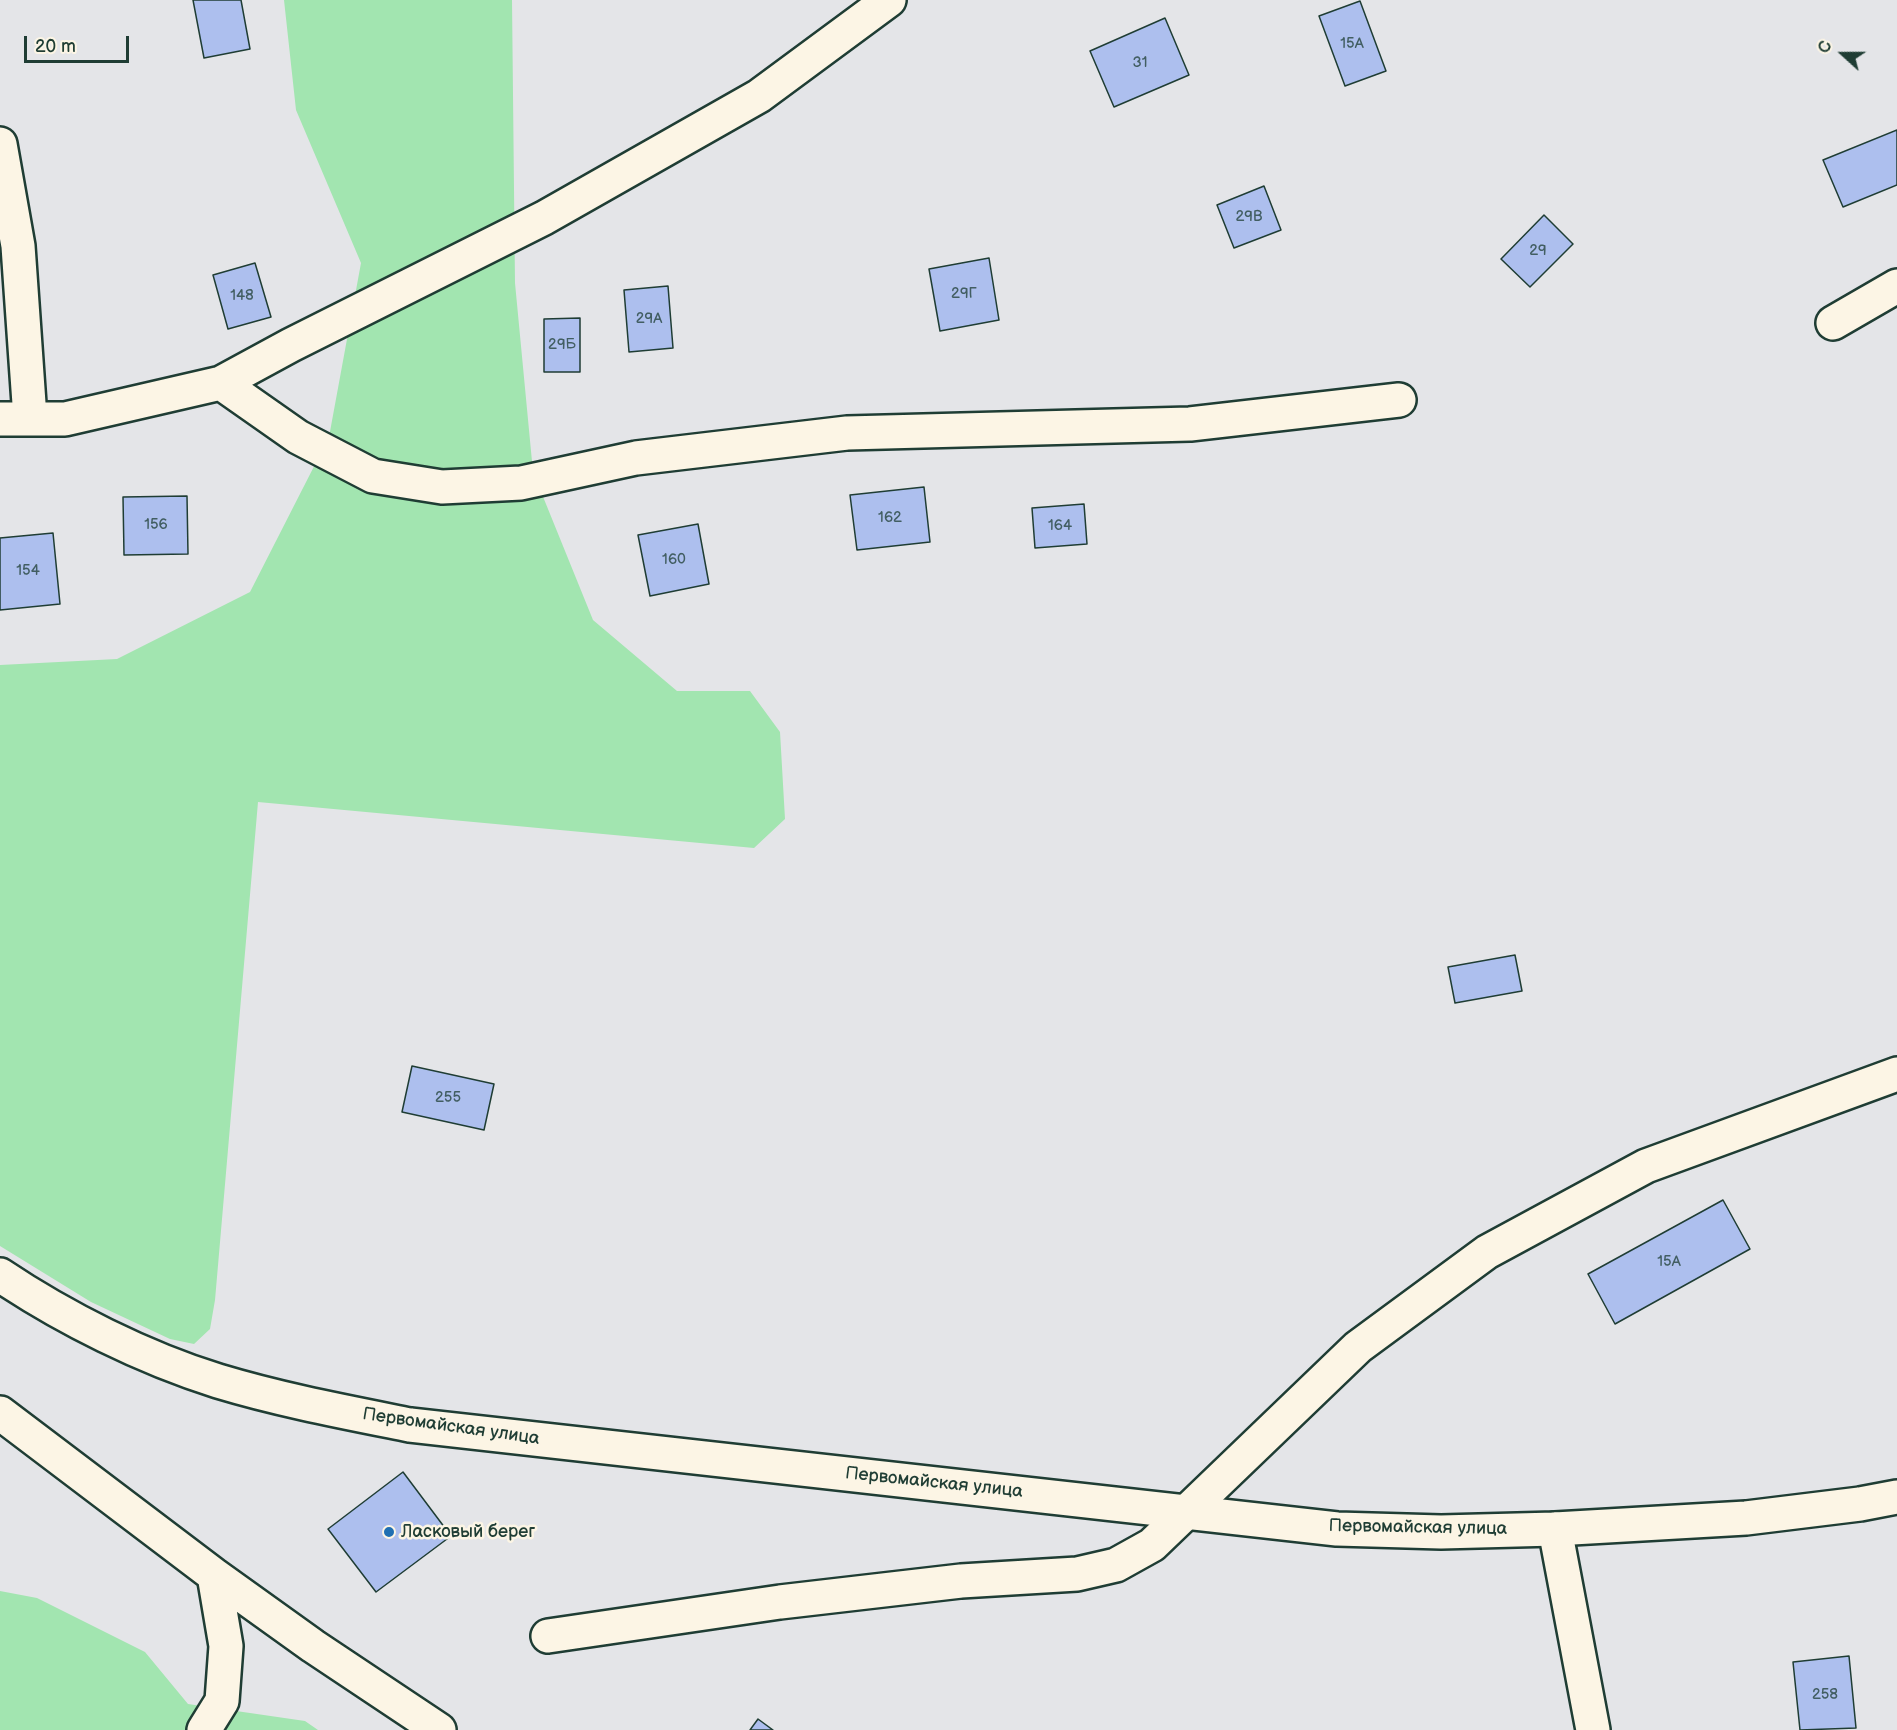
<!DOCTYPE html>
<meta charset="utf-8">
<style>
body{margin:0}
#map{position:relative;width:1897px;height:1730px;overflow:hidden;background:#e4e5e8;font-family:"Balsamiq Sans",sans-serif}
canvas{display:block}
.north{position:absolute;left:1813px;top:24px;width:60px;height:60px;-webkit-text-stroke:4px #fcf5e5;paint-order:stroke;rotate:291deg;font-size:16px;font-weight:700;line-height:24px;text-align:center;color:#1f3d34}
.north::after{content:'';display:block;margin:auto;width:21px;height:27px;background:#1f3d34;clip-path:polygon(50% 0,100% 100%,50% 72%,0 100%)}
.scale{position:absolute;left:24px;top:36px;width:105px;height:27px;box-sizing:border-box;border:3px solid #1f3d34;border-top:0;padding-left:8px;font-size:18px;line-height:21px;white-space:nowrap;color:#1f3d34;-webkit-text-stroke:4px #fcf5e5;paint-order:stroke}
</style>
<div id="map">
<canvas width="1897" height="1730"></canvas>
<div class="north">С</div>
<div class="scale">20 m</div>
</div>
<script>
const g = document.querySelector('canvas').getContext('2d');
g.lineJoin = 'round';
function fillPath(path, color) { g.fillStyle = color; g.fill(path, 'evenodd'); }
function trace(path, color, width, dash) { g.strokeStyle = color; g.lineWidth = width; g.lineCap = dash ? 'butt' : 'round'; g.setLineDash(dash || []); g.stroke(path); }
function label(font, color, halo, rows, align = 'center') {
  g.font = font + ' "Balsamiq Sans",sans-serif'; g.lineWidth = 5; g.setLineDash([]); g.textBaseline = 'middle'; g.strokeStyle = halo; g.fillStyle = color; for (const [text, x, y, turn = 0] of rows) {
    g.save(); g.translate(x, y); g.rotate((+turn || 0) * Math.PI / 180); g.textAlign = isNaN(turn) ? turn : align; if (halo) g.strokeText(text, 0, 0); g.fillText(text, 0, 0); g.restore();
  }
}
fillPath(new Path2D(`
 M 284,0 L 512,0 L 515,283 L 533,472 L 593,620 L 677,691 L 750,691 L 780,732 L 785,819 L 754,848 L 258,802 L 215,1300 L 210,1329 L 194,1344 L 170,1339 L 91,1302 L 0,1246 L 0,665 L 117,659 L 250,592 L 329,437 L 361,263 L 296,110 Z
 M 0,1591 L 37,1598 L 145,1652 L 188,1704 L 305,1721 L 318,1730 L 0,1730 Z`), '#a2e5b0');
const building = new Path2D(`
 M 193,0 L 241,0 L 250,49 L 204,58 Z
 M 1360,1 L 1386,71 L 1345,86 L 1319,16 Z
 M 1165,18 L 1189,75 L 1114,107 L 1090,51 Z
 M 1897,130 L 1897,185 L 1843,207 L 1823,160 Z
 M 1264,186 L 1281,230 L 1234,248 L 1217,205 Z
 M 1544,215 L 1573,244 L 1530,287 L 1501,259 Z
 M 989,258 L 999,320 L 940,331 L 929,269 Z
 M 255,263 L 271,317 L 228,329 L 213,275 Z
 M 668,286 L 673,348 L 629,352 L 624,290 Z
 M 580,318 L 580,372 L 544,372 L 544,319 Z
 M 924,487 L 930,542 L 857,550 L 850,495 Z
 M 187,496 L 188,554 L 124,555 L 123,497 Z
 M 1084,504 L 1087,544 L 1035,548 L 1032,508 Z
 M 698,524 L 709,584 L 650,596 L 638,535 Z
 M 53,533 L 60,604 L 0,610 L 0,538 Z
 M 1515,955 L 1522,991 L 1455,1003 L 1448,967 Z
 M 412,1066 L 494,1084 L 484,1130 L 402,1112 Z
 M 1723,1200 L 1750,1249 L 1615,1324 L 1588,1274 Z
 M 403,1472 L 451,1536 L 376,1592 L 328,1529 Z
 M 1849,1656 L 1856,1728 L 1800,1730 L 1793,1662 Z
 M 758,1719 L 773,1730 L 750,1730 Z`);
fillPath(building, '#adbfee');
trace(building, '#1f3d34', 1.5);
const minor = new Path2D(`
 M 0,144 L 18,246 L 30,418
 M 1833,323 L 1897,286
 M 221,383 L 298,437 L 373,476 L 442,487 L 521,483 L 636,458 L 847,433 L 1190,424 L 1399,400
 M 0,419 L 65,419 L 221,383 L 291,345 L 544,218 L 759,96 L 889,0
 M 0,1413 L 214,1575 L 313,1646 L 439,1730
 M 1555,1529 L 1593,1730
 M 548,1636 L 780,1602 L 961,1581 L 1077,1574 L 1116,1565 L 1152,1545 L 1358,1347 L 1487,1252 L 1646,1166 L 1897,1074
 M 204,1730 L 222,1701 L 226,1646 L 214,1575`);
const major = new Path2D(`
 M 0,1275 C 64,1318 144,1358 218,1381 C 281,1400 345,1412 410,1425 L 1337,1529 L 1441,1532 L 1555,1529 L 1746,1518 L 1860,1504 L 1897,1497`);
trace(minor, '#1f3d34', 38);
trace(major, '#1f3d34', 38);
trace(minor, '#fcf5e5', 33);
trace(major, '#fcf5e5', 33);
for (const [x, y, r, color] of [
 [389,1532,6,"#1f6fb2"]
]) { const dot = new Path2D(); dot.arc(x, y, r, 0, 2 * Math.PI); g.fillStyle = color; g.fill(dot); trace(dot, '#fcf5e5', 2); }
label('15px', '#425e62', null, [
 ["15А",1352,44],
 ["31",1140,63],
 ["29В",1249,217],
 ["29",1538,251],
 ["29Г",964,294],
 ["148",242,296],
 ["29А",649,319],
 ["29Б",562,345],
 ["162",890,518],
 ["156",156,525],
 ["164",1060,526],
 ["160",674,560],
 ["154",28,571],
 ["255",448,1098],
 ["15А",1669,1262],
 ["258",1825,1695]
]);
label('18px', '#1f3d34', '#fcf5e5', [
 ["Первомайская улица",451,1427,8],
 ["Первомайская улица",934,1483,6],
 ["Первомайская улица",1418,1528,1]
]);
label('18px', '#1f3d34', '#fcf5e5', [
 ["Ласковый берег",401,1532]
], 'left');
</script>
